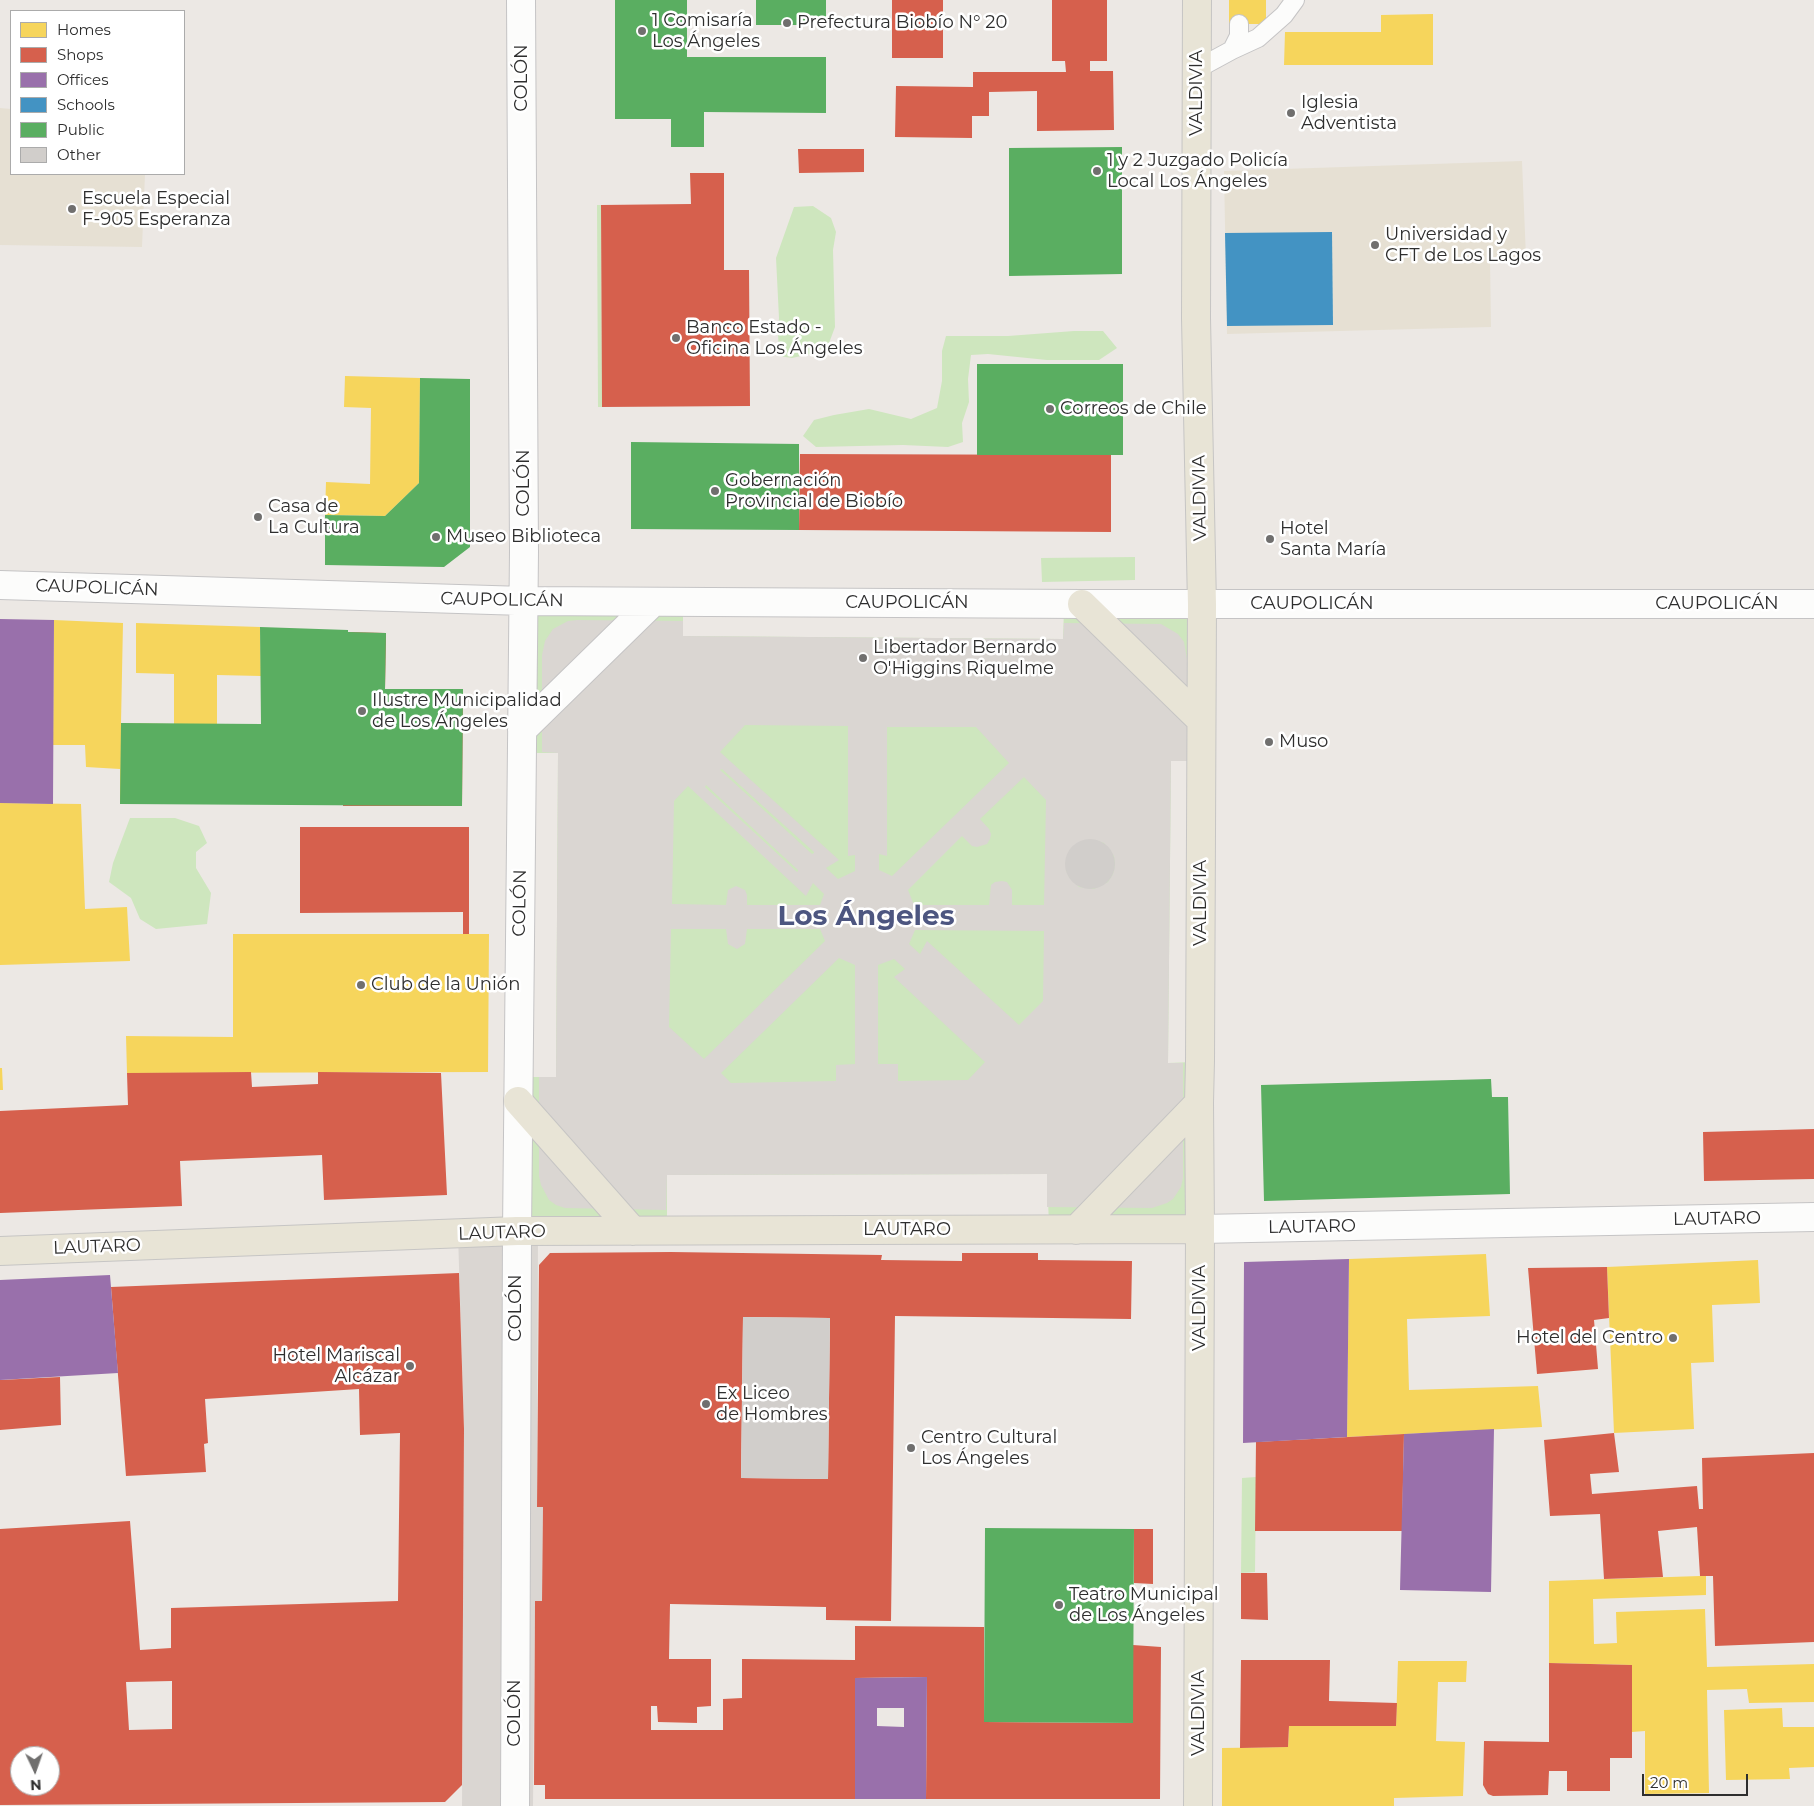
<!DOCTYPE html>
<meta charset="utf-8">
<style>
body{margin:0}
#map{position:relative;width:1814px;height:1806px;overflow:hidden;background:#ece8e4;font-family:Montserrat,sans-serif}
canvas{display:block}
.legend{position:absolute;left:10px;top:10px;width:175px;height:165px;box-sizing:border-box;background:#fff;border:1px solid #ababab;margin:0;padding:6px 9px;list-style:none;font-size:15px;color:#2e2e2e}
.legend li{display:flex;align-items:center;gap:10px;height:25px}
.legend b{width:25px;border:1px solid #ababab}
.north{position:absolute;left:10px;top:1746px;width:50px;height:50px;box-sizing:border-box;background:#fff;border:1px solid #ababab;border-radius:50%;rotate:177deg;font-size:14px;font-weight:700;line-height:20px;text-align:center;color:#2e2e2e}
.north::after{content:'';display:block;margin:auto;width:18px;height:22px;background:#706f6e;clip-path:polygon(50% 0,100% 100%,50% 72%,0 100%)}
.scale{position:absolute;left:1642px;top:1774px;width:106px;height:22px;box-sizing:border-box;border:2px solid #2e2e2e;border-top:0;padding-left:6px;font-size:15px;line-height:18px;white-space:nowrap;color:#2e2e2e;-webkit-text-stroke:4px #fff;paint-order:stroke}
</style>
<div id="map">
<canvas width="1814" height="1806"></canvas>
<ul class="legend">
<li><b style="height:14px;background:#f6d55c"></b>Homes</li>
<li><b style="height:14px;background:#d6604d"></b>Shops</li>
<li><b style="height:14px;background:#9970ab"></b>Offices</li>
<li><b style="height:14px;background:#4393c3"></b>Schools</li>
<li><b style="height:14px;background:#5aae61"></b>Public</li>
<li><b style="height:14px;background:#d1cecb"></b>Other</li>
</ul>
<div class="north">N</div>
<div class="scale">20 m</div>
</div>
<script>
const g = document.querySelector('canvas').getContext('2d');
g.lineJoin = 'round';
function fillPath(path, color) { g.fillStyle = color; g.fill(path, 'evenodd'); }
function trace(path, color, width, dash) { g.strokeStyle = color; g.lineWidth = width; g.lineCap = dash ? 'butt' : 'round'; g.setLineDash(dash || []); g.stroke(path); }
function label(font, color, halo, rows, align = 'center') {
  g.font = font + ' Montserrat,sans-serif'; g.lineWidth = 5; g.setLineDash([]); g.textBaseline = 'middle'; g.strokeStyle = halo; g.fillStyle = color; for (const [text, x, y, turn = 0] of rows) {
    g.save(); g.translate(x, y); g.rotate((+turn || 0) * Math.PI / 180); g.textAlign = isNaN(turn) ? turn : align; if (halo) g.strokeText(text, 0, 0); g.fillText(text, 0, 0); g.restore();
  }
}
fillPath(new Path2D(`
 M 0,108 L 11,109 L 11,174 L 145,174 L 142,247 L 0,245 Z
 M 1522,161 L 1526,257 L 1490,259 L 1491,327 L 1227,334 L 1224,171 Z`), '#e6e0d3');
fillPath(new Path2D(`
 M 597,205 L 601,205 L 602,407 L 598,407 Z
 M 813,206 L 831,218 L 836,232 L 833,250 L 835,327 L 829,343 L 815,353 L 792,358 L 779,356 L 778,333 L 779,318 L 776,258 L 794,207 Z
 M 1074,331 L 1103,331 L 1117,348 L 1099,360 L 1047,360 L 988,354 L 971,355 L 968,379 L 969,402 L 962,423 L 963,442 L 948,447 L 903,445 L 816,447 L 803,436 L 814,420 L 834,415 L 869,409 L 911,419 L 937,408 L 942,381 L 942,351 L 946,336 L 1008,336 Z
 M 1135,557 L 1135,580 L 1042,582 L 1041,558 Z
 M 528,606 L 683,606 L 683,636 L 1063,639 L 1064,609 L 1197,609 L 1197,761 L 1171,761 L 1168,1063 L 1194,1062 L 1195,1225 L 1049,1226 L 1047,1174 L 667,1175 L 667,1226 L 521,1227 L 523,1077 L 556,1077 L 558,753 L 526,753 Z
 M 130,818 L 175,818 L 199,826 L 207,843 L 196,852 L 196,868 L 211,893 L 207,924 L 156,929 L 140,919 L 131,898 L 109,882 L 113,863 Z
 M 1256,1477 L 1255,1572 L 1241,1573 L 1242,1478 Z`), '#cee6be');
fillPath(new Path2D(`
 M 577,620 L 683,621 L 683,636 L 1063,639 L 1064,623 L 1161,624 L 1178,634 L 1184,642 L 1187,659 L 1187,761 L 1171,761 L 1168,1063 L 1183,1063 L 1183,1178 L 1181,1187 L 1173,1199 L 1167,1203 L 1152,1208 L 1047,1207 L 1047,1174 L 667,1175 L 666,1210 L 565,1208 L 556,1205 L 549,1200 L 541,1185 L 539,1176 L 539,1077 L 556,1077 L 558,753 L 542,752 L 542,655 L 545,641 L 553,629 L 568,621 ZM 745,725 L 848,726 L 848,856 L 855,855 L 855,871 L 838,879 L 826,868 L 839,860 L 720,752 ZM 887,727 L 976,727 L 1009,763 L 892,876 L 879,870 L 879,854 L 887,856 ZM 722,769 L 814,852 L 814,853 L 812,854 L 720,770 ZM 1024,777 L 1046,800 L 1044,905 L 1012,905 L 1012,890 L 1007,882 L 1002,881 L 995,882 L 991,885 L 989,905 L 914,905 L 908,890 L 962,836 L 972,846 L 977,847 L 987,844 L 990,839 L 991,834 L 989,829 L 980,819 ZM 706,785 L 798,870 L 798,871 L 797,872 L 705,787 ZM 688,786 L 806,896 L 813,883 L 824,894 L 820,905 L 747,905 L 747,895 L 745,890 L 736,886 L 728,890 L 726,905 L 672,904 L 674,801 ZM 1085,840 L 1098,841 L 1104,843 L 1114,856 L 1115,865 L 1113,874 L 1108,882 L 1094,889 L 1079,887 L 1069,877 L 1066,870 L 1068,854 L 1072,848 ZM 671,929 L 726,929 L 728,944 L 737,949 L 745,944 L 747,929 L 820,929 L 825,941 L 704,1059 L 669,1027 ZM 915,930 L 1044,931 L 1043,1001 L 1019,1025 L 927,941 L 920,954 L 909,944 ZM 839,958 L 855,965 L 855,1064 L 836,1065 L 836,1081 L 731,1083 L 721,1073 ZM 894,959 L 905,969 L 894,977 L 985,1062 L 968,1080 L 898,1081 L 898,1064 L 878,1064 L 878,965 Z
 M 538,1231 L 537,1506 L 543,1507 L 542,1601 L 535,1602 L 533,1806 L 462,1806 L 464,1429 L 458,1234 Z`), '#dad6d2');
fillPath(new Path2D(`
 M 1229,0 L 1266,0 L 1266,24 L 1229,24 Z
 M 1433,14 L 1433,65 L 1284,65 L 1285,32 L 1381,32 L 1381,15 Z
 M 345,376 L 420,378 L 419,483 L 385,516 L 325,515 L 326,482 L 370,484 L 371,408 L 344,407 Z
 M 54,620 L 123,623 L 121,723 L 174,724 L 174,674 L 136,673 L 136,623 L 260,627 L 261,676 L 217,675 L 217,724 L 261,724 L 261,698 L 326,699 L 326,729 L 343,729 L 343,751 L 281,751 L 281,773 L 173,772 L 172,804 L 120,804 L 120,769 L 86,767 L 85,745 L 53,745 Z
 M 0,803 L 81,804 L 85,909 L 127,907 L 130,961 L 0,965 Z
 M 233,934 L 489,934 L 488,1072 L 127,1073 L 126,1036 L 233,1037 Z
 M 0,1068 L 2,1068 L 3,1090 L 0,1090 Z
 M 1486,1254 L 1490,1316 L 1407,1319 L 1409,1390 L 1538,1386 L 1542,1427 L 1347,1437 L 1349,1259 Z
 M 1758,1260 L 1760,1303 L 1712,1305 L 1714,1362 L 1691,1363 L 1694,1429 L 1614,1433 L 1607,1267 Z
 M 1700,1576 L 1706,1576 L 1706,1595 L 1593,1599 L 1594,1644 L 1617,1643 L 1616,1612 L 1705,1609 L 1707,1667 L 1814,1664 L 1814,1702 L 1749,1703 L 1747,1689 L 1707,1690 L 1709,1793 L 1645,1794 L 1645,1731 L 1632,1732 L 1632,1665 L 1549,1663 L 1549,1581 Z
 M 1398,1661 L 1467,1661 L 1466,1682 L 1438,1682 L 1436,1741 L 1465,1742 L 1463,1796 L 1394,1798 L 1394,1806 L 1222,1806 L 1222,1748 L 1288,1747 L 1289,1726 L 1396,1726 Z
 M 1782,1708 L 1783,1727 L 1814,1727 L 1814,1767 L 1789,1768 L 1790,1779 L 1726,1780 L 1724,1710 Z`), '#f6d55c');
fillPath(new Path2D(`
 M 892,0 L 943,0 L 943,58 L 892,58 Z
 M 1052,0 L 1107,0 L 1107,61 L 1090,61 L 1090,71 L 1113,71 L 1114,130 L 1037,131 L 1037,91 L 989,92 L 989,116 L 972,116 L 972,138 L 895,137 L 896,86 L 973,87 L 973,72 L 1066,72 L 1065,61 L 1052,61 Z
 M 798,149 L 864,149 L 864,172 L 799,173 Z
 M 690,173 L 724,173 L 724,270 L 749,270 L 750,406 L 602,407 L 601,205 L 691,204 Z
 M 800,454 L 1111,455 L 1111,532 L 799,530 Z
 M 348,632 L 386,633 L 385,689 L 463,689 L 462,806 L 343,806 L 343,688 L 347,689 Z
 M 300,827 L 469,827 L 469,934 L 463,934 L 463,912 L 300,913 Z
 M 251,1072 L 252,1087 L 318,1084 L 318,1072 L 441,1073 L 447,1195 L 324,1200 L 322,1155 L 180,1161 L 182,1206 L 0,1213 L 0,1111 L 128,1105 L 127,1073 Z
 M 1814,1129 L 1814,1179 L 1704,1181 L 1703,1132 Z
 M 671,1252 L 882,1255 L 881,1260 L 962,1261 L 962,1253 L 1038,1253 L 1038,1260 L 1132,1261 L 1131,1319 L 895,1316 L 891,1621 L 826,1620 L 826,1607 L 670,1604 L 669,1659 L 711,1659 L 711,1706 L 697,1707 L 697,1723 L 658,1722 L 657,1706 L 651,1706 L 651,1730 L 723,1730 L 723,1699 L 742,1698 L 742,1659 L 855,1660 L 855,1626 L 984,1627 L 984,1722 L 1133,1723 L 1133,1645 L 1161,1647 L 1160,1799 L 926,1799 L 927,1677 L 855,1678 L 855,1799 L 545,1799 L 545,1785 L 534,1785 L 535,1601 L 542,1601 L 543,1507 L 537,1507 L 539,1265 L 550,1253 ZM 743,1317 L 830,1318 L 828,1479 L 741,1478 Z
 M 1607,1267 L 1609,1318 L 1594,1320 L 1598,1369 L 1537,1374 L 1528,1268 Z
 M 459,1273 L 464,1429 L 462,1785 L 445,1802 L 0,1805 L 0,1529 L 130,1521 L 140,1650 L 171,1648 L 171,1608 L 398,1601 L 400,1433 L 360,1435 L 359,1389 L 205,1399 L 208,1443 L 204,1444 L 206,1472 L 126,1476 L 111,1287 ZM 172,1681 L 172,1729 L 129,1730 L 126,1682 ZM 20,1756 L 50,1756 L 50,1786 L 20,1786 Z
 M 60,1377 L 61,1425 L 0,1430 L 0,1380 Z
 M 1614,1433 L 1619,1472 L 1590,1474 L 1592,1494 L 1697,1486 L 1699,1509 L 1703,1509 L 1702,1458 L 1814,1453 L 1814,1642 L 1715,1646 L 1713,1576 L 1700,1576 L 1697,1527 L 1658,1531 L 1663,1577 L 1604,1579 L 1600,1514 L 1550,1516 L 1544,1440 Z
 M 1404,1434 L 1402,1531 L 1255,1531 L 1256,1442 Z
 M 1134,1529 L 1153,1529 L 1153,1584 L 1134,1583 Z
 M 1241,1573 L 1267,1573 L 1268,1620 L 1241,1619 Z
 M 1241,1660 L 1330,1660 L 1329,1701 L 1397,1703 L 1396,1726 L 1289,1726 L 1288,1747 L 1240,1748 Z
 M 1549,1663 L 1632,1665 L 1632,1758 L 1610,1758 L 1610,1791 L 1567,1791 L 1567,1771 L 1549,1771 L 1548,1795 L 1493,1796 L 1488,1794 L 1483,1785 L 1484,1741 L 1549,1742 Z`), '#d6604d');
fillPath(new Path2D(`
 M 0,619 L 54,620 L 53,804 L 0,803 Z
 M 1349,1259 L 1347,1437 L 1243,1443 L 1244,1262 Z
 M 110,1275 L 118,1373 L 0,1380 L 0,1280 Z
 M 1494,1429 L 1491,1592 L 1400,1590 L 1404,1434 Z
 M 927,1677 L 926,1799 L 855,1799 L 855,1678 ZM 877,1708 L 904,1708 L 904,1727 L 877,1726 Z`), '#9970ab');
fillPath(new Path2D(`
 M 1332,232 L 1333,325 L 1227,326 L 1225,233 Z`), '#4393c3');
fillPath(new Path2D(`
 M 615,0 L 687,0 L 687,57 L 826,57 L 826,113 L 704,112 L 704,147 L 671,147 L 671,119 L 615,119 Z
 M 756,0 L 826,0 L 826,25 L 756,25 Z
 M 1122,147 L 1122,274 L 1009,276 L 1009,148 Z
 M 977,364 L 1123,364 L 1123,455 L 977,455 Z
 M 420,378 L 470,379 L 470,547 L 444,567 L 325,565 L 325,515 L 385,516 L 419,483 Z
 M 631,442 L 799,444 L 799,530 L 631,529 Z
 M 260,627 L 348,630 L 348,632 L 386,633 L 385,689 L 463,689 L 462,806 L 120,804 L 121,723 L 261,724 Z
 M 1491,1079 L 1492,1097 L 1508,1097 L 1510,1194 L 1264,1201 L 1261,1085 Z
 M 985,1528 L 1134,1529 L 1133,1723 L 984,1722 Z`), '#5aae61');
fillPath(new Path2D(`
 M1065 864a25 25 0 1 1 50 0a25 25 0 1 1-50 0Z
 M 743,1317 L 830,1318 L 828,1479 L 741,1478 Z`), '#d1cecb');
const service = new Path2D(`
 M 1232,50 L 1239,36 L 1239,24
 M 1197,69 L 1232,50 L 1258,38 L 1284,15 L 1295,0`);
const minor = new Path2D(`
 M 515,1806 L 517,1231`);
const tertiary = new Path2D(`
 M 0,585 L 524,601 L 1082,604 L 1814,604
 M 522,730 L 653,602
 M 517,1231 L 524,551 L 521,0`);
const secondary = new Path2D(`
 M 1200,1229 L 1814,1217`);
const primary = new Path2D(`
 M 1197,0 L 1196,318 L 1202,605 L 1200,1061 L 1199,1103 L 1200,1229 L 1198,1806
 M 1082,604 L 1201,720
 M 518,1101 L 633,1231
 M 1076,1230 L 1199,1103
 M 0,1251 L 517,1231 L 1200,1229`);
trace(service, '#c5c4c5', 20);
trace(minor, '#c5c4c5', 30);
trace(tertiary, '#c5c4c5', 30);
trace(secondary, '#c5c4c5', 30);
trace(primary, '#c6c5c4', 30);
trace(service, '#fcfcfb', 18);
trace(minor, '#fcfcfb', 28);
trace(tertiary, '#fcfcfb', 28);
trace(secondary, '#fcfcfb', 28);
trace(primary, '#e8e4d6', 28);
for (const [x, y, r, color] of [
 [787,23,5,"#706f6e"],
 [642,31,5,"#706f6e"],
 [1291,113,5,"#706f6e"],
 [1097,171,5,"#706f6e"],
 [72,209,5,"#706f6e"],
 [1375,245,5,"#706f6e"],
 [676,338,5,"#706f6e"],
 [1050,409,5,"#706f6e"],
 [715,491,5,"#706f6e"],
 [258,517,5,"#706f6e"],
 [436,537,5,"#706f6e"],
 [1270,539,5,"#706f6e"],
 [863,658,5,"#706f6e"],
 [362,711,5,"#706f6e"],
 [1269,742,5,"#706f6e"],
 [361,985,5,"#706f6e"],
 [1673,1338,5,"#706f6e"],
 [410,1366,5,"#706f6e"],
 [706,1404,5,"#706f6e"],
 [911,1448,5,"#706f6e"],
 [1059,1605,5,"#706f6e"]
]) { const dot = new Path2D(); dot.arc(x, y, r, 0, 2 * Math.PI); g.fillStyle = color; g.fill(dot); trace(dot, '#fff', 2); }
label('18px', '#2e2e2e', '#fff', [
 ["1 Comisaría",652,21],
 ["Los Ángeles",652,42],
 ["Prefectura Biobío N° 20",797,23],
 ["Iglesia",1301,103],
 ["Adventista",1301,124],
 ["1 y 2 Juzgado Policía",1107,161],
 ["Local Los Ángeles",1107,182],
 ["Escuela Especial",82,199],
 ["F-905 Esperanza",82,220],
 ["Universidad y",1385,235],
 ["CFT de Los Lagos",1385,256],
 ["Banco Estado -",686,328],
 ["Oficina Los Ángeles",686,349],
 ["Correos de Chile",1060,409],
 ["Gobernación",725,481],
 ["Provincial de Biobío",725,502],
 ["Casa de",268,507],
 ["La Cultura",268,528],
 ["Hotel",1280,529],
 ["Santa María",1280,550],
 ["Museo Biblioteca",446,537],
 ["Libertador Bernardo",873,648],
 ["O'Higgins Riquelme",873,669],
 ["Ilustre Municipalidad",372,701],
 ["de Los Ángeles",372,722],
 ["Muso",1279,742],
 ["Club de la Unión",371,985],
 ["Hotel del Centro",1663,1338,"right"],
 ["Hotel Mariscal",400,1356,"right"],
 ["Alcázar",400,1377,"right"],
 ["Ex Liceo",716,1394],
 ["de Hombres",716,1415],
 ["Centro Cultural",921,1438],
 ["Los Ángeles",921,1459],
 ["Teatro Municipal",1069,1595],
 ["de Los Ángeles",1069,1616]
], 'left');
label('18px', '#2e2e2e', '#fff', [
 ["COLÓN",522,78,-90],
 ["VALDIVIA",1197,93,-90],
 ["COLÓN",524,483,-90],
 ["VALDIVIA",1200,498,-91],
 ["CAUPOLICÁN",97,588,2],
 ["CAUPOLICÁN",502,600,1],
 ["CAUPOLICÁN",907,603],
 ["CAUPOLICÁN",1312,604],
 ["CAUPOLICÁN",1717,604],
 ["COLÓN",520,903,-89],
 ["VALDIVIA",1201,903,-90],
 ["LAUTARO",1717,1219,-1],
 ["LAUTARO",1312,1227,-1],
 ["LAUTARO",907,1230],
 ["LAUTARO",502,1233,-2],
 ["LAUTARO",97,1247,-2],
 ["COLÓN",516,1308,-90],
 ["VALDIVIA",1200,1308,-90],
 ["COLÓN",515,1713,-90],
 ["VALDIVIA",1199,1713,-90]
]);
label('bold 28px', '#4d5680', '#fff', [
 ["Los Ángeles",866,917]
]);
</script>
